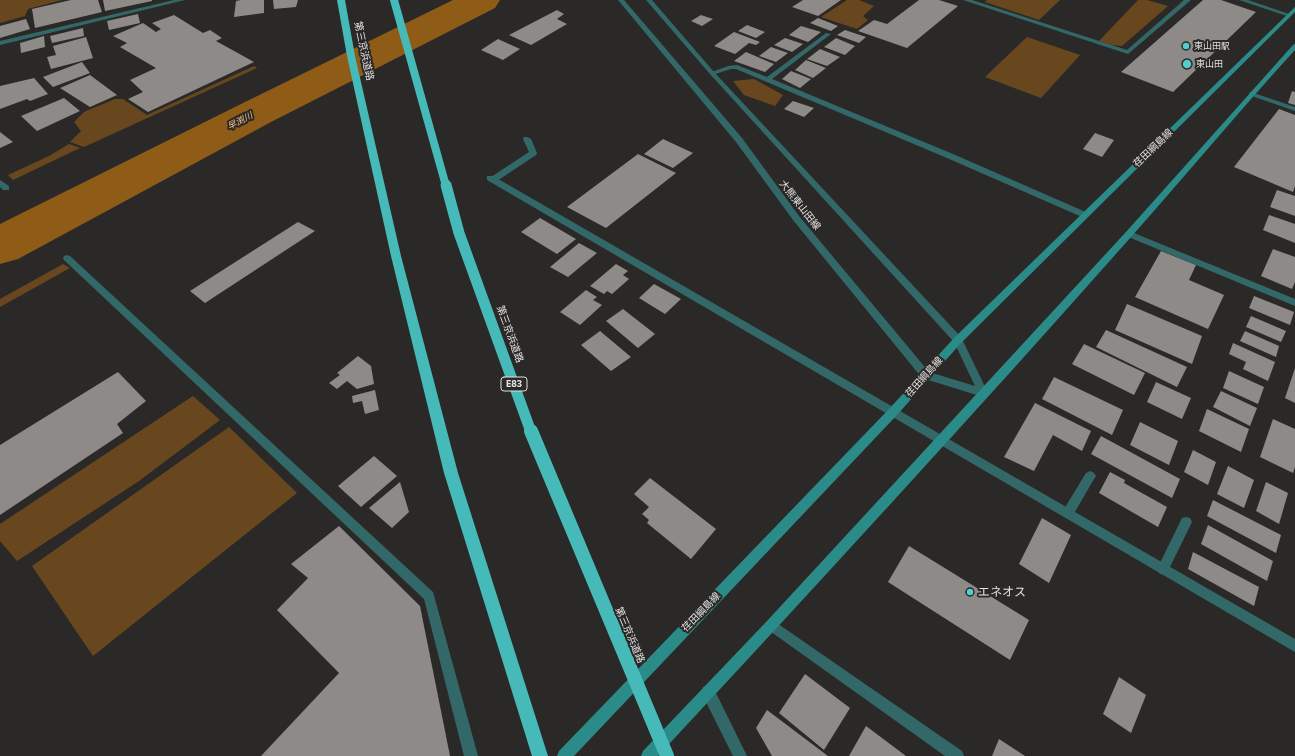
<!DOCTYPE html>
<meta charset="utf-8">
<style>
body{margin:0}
canvas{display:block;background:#2b2927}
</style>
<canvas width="1295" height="756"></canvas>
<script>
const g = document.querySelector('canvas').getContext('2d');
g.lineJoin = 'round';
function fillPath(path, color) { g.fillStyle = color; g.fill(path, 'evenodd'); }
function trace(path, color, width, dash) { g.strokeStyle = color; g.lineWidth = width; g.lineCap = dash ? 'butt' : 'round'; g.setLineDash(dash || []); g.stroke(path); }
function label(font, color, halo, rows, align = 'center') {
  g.font = font + ' Commissioner,"Noto Sans JP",sans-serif'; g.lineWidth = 4; g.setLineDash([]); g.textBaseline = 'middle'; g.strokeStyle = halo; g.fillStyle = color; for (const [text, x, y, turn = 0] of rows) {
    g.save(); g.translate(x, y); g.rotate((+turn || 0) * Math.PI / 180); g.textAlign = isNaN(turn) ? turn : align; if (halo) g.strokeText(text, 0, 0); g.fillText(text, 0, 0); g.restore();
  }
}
fillPath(new Path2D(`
 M 0,0 L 62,0 L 28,9 L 25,16 L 0,23 Z
 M 847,0 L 859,0 L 874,6 L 863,16 L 868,20 L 857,29 L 821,17 Z
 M 987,0 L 1060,0 L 1039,20 L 985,2 Z
 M 1138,0 L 1147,0 L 1168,6 L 1122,46 L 1112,45 L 1099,41 Z
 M 1027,37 L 1080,55 L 1041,98 L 985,77 Z
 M 254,66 L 257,68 L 84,147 L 70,142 L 81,131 L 74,122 L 84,112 L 115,99 L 123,99 L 147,115 Z
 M 754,79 L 783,95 L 775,106 L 744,95 L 733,81 Z
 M 69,144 L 80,148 L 13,180 L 8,175 L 49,156 Z
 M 63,264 L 70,268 L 0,307 L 0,299 Z
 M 193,396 L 220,420 L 139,481 L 17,561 L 0,541 L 0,524 Z
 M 229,427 L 297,493 L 93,656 L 32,566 Z`), '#68471f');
fillPath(new Path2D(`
 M 453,0 L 500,0 L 495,8 L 271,122 L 18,259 L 0,264 L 0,224 L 241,104 Z`), '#8e5c17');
fillPath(new Path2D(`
 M 71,0 L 98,0 L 102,12 L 35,28 L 32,9 Z
 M 103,0 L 152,0 L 152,1 L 105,11 Z
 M 241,0 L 264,0 L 264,13 L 234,17 L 236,1 Z
 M 273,0 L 298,0 L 296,7 L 274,9 Z
 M 803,0 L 841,0 L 818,16 L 792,7 Z
 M 919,0 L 939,0 L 958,6 L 907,48 L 858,31 L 874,20 L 887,24 Z
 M 1203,0 L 1221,0 L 1256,12 L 1173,92 L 1121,72 Z
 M 557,10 L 564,14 L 557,19 L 567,24 L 531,45 L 509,35 Z
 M 138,14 L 140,23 L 109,30 L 107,21 Z
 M 174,15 L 203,33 L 210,30 L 222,38 L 216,41 L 254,62 L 148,112 L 128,99 L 143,92 L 130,80 L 156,68 L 120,47 L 127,43 L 113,36 L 143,23 L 156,32 L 161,29 L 152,23 Z
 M 701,15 L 713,19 L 702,26 L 691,21 Z
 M 818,18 L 838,26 L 831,31 L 810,23 Z
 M 26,19 L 30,29 L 0,38 L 0,26 Z
 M 747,25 L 765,32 L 756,38 L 738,31 Z
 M 801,26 L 821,32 L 808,42 L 789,35 Z
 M 83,28 L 84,36 L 52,43 L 50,36 Z
 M 845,30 L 866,37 L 859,43 L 837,35 Z
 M 734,32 L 760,42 L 756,45 L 749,43 L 735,54 L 714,46 Z
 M 44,36 L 45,47 L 21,53 L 20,43 Z
 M 86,37 L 93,58 L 51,69 L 47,57 L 56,55 L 53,46 Z
 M 785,38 L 803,44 L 792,52 L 774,45 Z
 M 836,38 L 855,46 L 845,55 L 824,47 Z
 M 498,39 L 520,49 L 503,60 L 481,50 Z
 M 771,47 L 788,53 L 776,62 L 759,56 Z
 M 820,49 L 840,57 L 827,66 L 807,59 Z
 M 746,52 L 774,64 L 765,72 L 734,61 Z
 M 806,60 L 826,68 L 813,78 L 795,70 Z
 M 82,62 L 90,73 L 53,87 L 43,77 Z
 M 791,71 L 811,79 L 800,88 L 782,79 Z
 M 90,75 L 117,95 L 90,107 L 60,88 Z
 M 34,78 L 48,94 L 30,101 L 27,99 L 0,109 L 0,86 Z
 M 1292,91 L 1295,92 L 1295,105 L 1288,103 Z
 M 64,98 L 80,111 L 37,131 L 21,116 Z
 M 793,101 L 814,108 L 804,117 L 784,109 Z
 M 1279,109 L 1295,115 L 1295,186 L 1293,192 L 1234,167 Z
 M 0,132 L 13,142 L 0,148 Z
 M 1095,133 L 1114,140 L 1102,157 L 1083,149 Z
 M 663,139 L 693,153 L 673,168 L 644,154 Z
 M 638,154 L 676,173 L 606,228 L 567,207 Z
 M 1277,190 L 1295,196 L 1295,216 L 1270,207 Z
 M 1269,215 L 1295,224 L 1295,243 L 1263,230 Z
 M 540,218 L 576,239 L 557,254 L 521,232 Z
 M 298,222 L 315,231 L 205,303 L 190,291 Z
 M 579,243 L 597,253 L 568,277 L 550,267 Z
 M 1273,249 L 1295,257 L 1295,282 L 1292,289 L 1261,276 Z
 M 1161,251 L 1196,265 L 1189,280 L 1224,295 L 1208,329 L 1135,297 Z
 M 616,264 L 628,271 L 623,275 L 629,279 L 612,294 L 607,291 L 604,294 L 590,286 Z
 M 654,284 L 681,299 L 665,314 L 639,298 Z
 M 586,290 L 597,297 L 593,300 L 602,305 L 580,325 L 560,312 Z
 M 1254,296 L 1294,312 L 1290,325 L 1249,308 Z
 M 1127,304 L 1202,336 L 1192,364 L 1115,330 Z
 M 623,309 L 655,334 L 638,348 L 606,321 Z
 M 1251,316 L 1286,331 L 1281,342 L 1246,327 Z
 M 1106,330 L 1187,367 L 1177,387 L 1096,347 Z
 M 600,331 L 631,357 L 611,371 L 581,345 Z
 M 1245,331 L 1279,346 L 1276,357 L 1240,341 Z
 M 1233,343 L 1275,362 L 1268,381 L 1243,369 L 1246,362 L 1229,354 Z
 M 1084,344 L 1145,373 L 1134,395 L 1072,364 Z
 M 358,356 L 371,366 L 374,384 L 357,389 L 347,381 L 337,389 L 329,383 L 340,375 L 337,373 Z
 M 1295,368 L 1295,403 L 1285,398 Z
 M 1229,371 L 1264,387 L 1258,404 L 1223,388 Z
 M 118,372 L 146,401 L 117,424 L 123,433 L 0,515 L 0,445 Z
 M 1054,377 L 1123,410 L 1112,435 L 1042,399 Z
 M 1156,382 L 1191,398 L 1182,419 L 1147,402 Z
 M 375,390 L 379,410 L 365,414 L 362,401 L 353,403 L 352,396 Z
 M 1221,391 L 1257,408 L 1250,426 L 1213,407 Z
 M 1035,403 L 1091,431 L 1082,451 L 1053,435 L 1034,471 L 1004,457 Z
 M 1207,409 L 1249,429 L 1241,452 L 1199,431 Z
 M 1273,419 L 1295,429 L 1295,467 L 1293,473 L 1260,457 Z
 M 1140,422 L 1178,441 L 1169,465 L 1130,445 Z
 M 1101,436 L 1180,479 L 1172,498 L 1091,454 Z
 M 1193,450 L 1216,462 L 1208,485 L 1184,472 Z
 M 374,456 L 397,476 L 361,507 L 338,486 Z
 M 1228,466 L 1254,480 L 1244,508 L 1217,494 Z
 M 1110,472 L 1125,480 L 1124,483 L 1167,507 L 1158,527 L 1099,493 Z
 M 650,478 L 716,529 L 691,559 L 647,523 L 649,520 L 642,514 L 649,507 L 634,494 Z
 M 400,482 L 409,512 L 392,528 L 369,508 Z
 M 1266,482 L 1288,493 L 1279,524 L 1256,511 Z
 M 1213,500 L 1281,535 L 1276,553 L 1207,516 Z
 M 1042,518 L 1071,535 L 1049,583 L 1019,564 Z
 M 1208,525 L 1273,561 L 1267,581 L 1201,544 Z
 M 339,526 L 420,606 L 450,756 L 261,756 L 339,673 L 277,610 L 308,578 L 291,564 Z
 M 909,546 L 1029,620 L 1010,660 L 888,582 Z
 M 1193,552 L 1259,587 L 1254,606 L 1188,569 Z
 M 805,674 L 850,708 L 824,750 L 779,713 Z
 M 1119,677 L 1146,695 L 1131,733 L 1103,714 Z
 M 767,710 L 828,756 L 772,756 L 756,728 Z
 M 866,726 L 906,756 L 849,756 Z
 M 999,739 L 1025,756 L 992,756 Z`), '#8d8a87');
fillPath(new Path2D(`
 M 524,137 L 527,137 L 531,139 L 537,153 L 536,155 L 497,181 L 491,181 L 491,177 L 529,152 L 523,139 Z
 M 0,180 L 9,186 L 9,190 L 3,190 L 0,187 Z
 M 1090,471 L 1094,473 L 1096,476 L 1094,479 L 1072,517 L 1068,518 L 1064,517 L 1062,513 L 1064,509 L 1086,473 Z
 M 1186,517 L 1190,518 L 1192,522 L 1167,573 L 1163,575 L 1159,573 L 1157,569 L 1159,565 L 1182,518 Z`), '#326867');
fillPath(new Path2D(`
 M 174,0 L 185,0 L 0,45 L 0,41 Z
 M 963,0 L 972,0 L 1127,50 L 1184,0 L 1191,0 L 1128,54 Z
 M 1239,0 L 1248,0 L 1292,15 L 1287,16 Z
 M 826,33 L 831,34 L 772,79 L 953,154 L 1088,213 L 1089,215 L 1088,217 L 1082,217 L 947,158 L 736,69 L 731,69 L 712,75 L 709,73 L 728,66 L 737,65 L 767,77 Z
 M 1251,92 L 1295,107 L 1295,111 L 1249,95 L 1249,93 Z
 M 487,176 L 493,176 L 1295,639 L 1295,652 L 487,180 Z
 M 1129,231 L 1295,299 L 1295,306 L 1126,236 L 1125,234 L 1126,232 Z
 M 67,255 L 70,256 L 433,592 L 478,756 L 464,756 L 424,599 L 64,260 L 63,258 L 64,256 Z
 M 771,619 L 962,751 L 964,756 L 945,756 L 767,629 L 765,625 L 767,621 Z
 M 708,685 L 713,687 L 747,756 L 733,756 L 701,692 L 703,687 Z`), '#326867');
fillPath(new Path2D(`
 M 618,0 L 624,0 L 742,138 L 799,216 L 929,372 L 975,386 L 954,342 L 710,74 L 646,0 L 652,0 L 714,72 L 961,337 L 988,393 L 987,396 L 983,397 L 922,378 L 793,220 L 736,142 Z`), '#326867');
fillPath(new Path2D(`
 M 1295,7 L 1295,12 L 961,343 L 897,415 L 574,756 L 557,756 L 559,751 L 889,409 L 955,337 Z
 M 1295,44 L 1295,50 C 1239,111 1186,175 1131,237 C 976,412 817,585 658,756 L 641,756 L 643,751 L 767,621 L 1126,232 L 1293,45 Z`), '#2a8b89');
fillPath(new Path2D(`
 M 337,0 L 345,0 L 355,56 L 401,256 L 458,473 L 548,756 L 532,756 L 444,473 L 391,256 L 347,56 Z`), '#46bab8');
trace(new Path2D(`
 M 394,0 L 446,186`), '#46bab8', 8);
trace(new Path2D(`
 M 446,185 L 459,233 L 531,432`), '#46bab8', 11);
trace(new Path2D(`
 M 531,431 L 667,756`), '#46bab8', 14);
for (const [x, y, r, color] of [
 [1186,46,4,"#53cdcb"],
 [1187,64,5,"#53cdcb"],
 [970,592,4,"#53cdcb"]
]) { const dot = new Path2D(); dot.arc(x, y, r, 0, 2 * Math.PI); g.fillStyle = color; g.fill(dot); trace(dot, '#2b2927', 1.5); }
label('9px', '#e2e1df', '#2b2927', [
 ["東山田駅",1194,46],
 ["東山田",1196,64]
], 'left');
label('italic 9px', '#f6c388', '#2b2927', [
 ["早渕川",240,121,-27]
]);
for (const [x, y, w] of [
 [514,384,26]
]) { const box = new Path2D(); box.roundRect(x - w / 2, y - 7, w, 14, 3); g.fillStyle = '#2b2927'; g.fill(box); trace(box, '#e2e1df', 1); }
label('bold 9px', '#e2e1df', null, [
 ["E83",514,384]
]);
label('10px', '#e2e1df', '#2b2927', [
 ["第三京浜道路",364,51,78],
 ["荏田綱島線",1153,148,-44],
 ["大熊東山田線",800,205,52],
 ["第三京浜道路",510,334,70],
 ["荏田綱島線",924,377,-48],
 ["荏田綱島線",701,612,-46],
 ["第三京浜道路",630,635,67]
]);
label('12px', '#e2e1df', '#2b2927', [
 ["エネオス",978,592]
], 'left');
</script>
